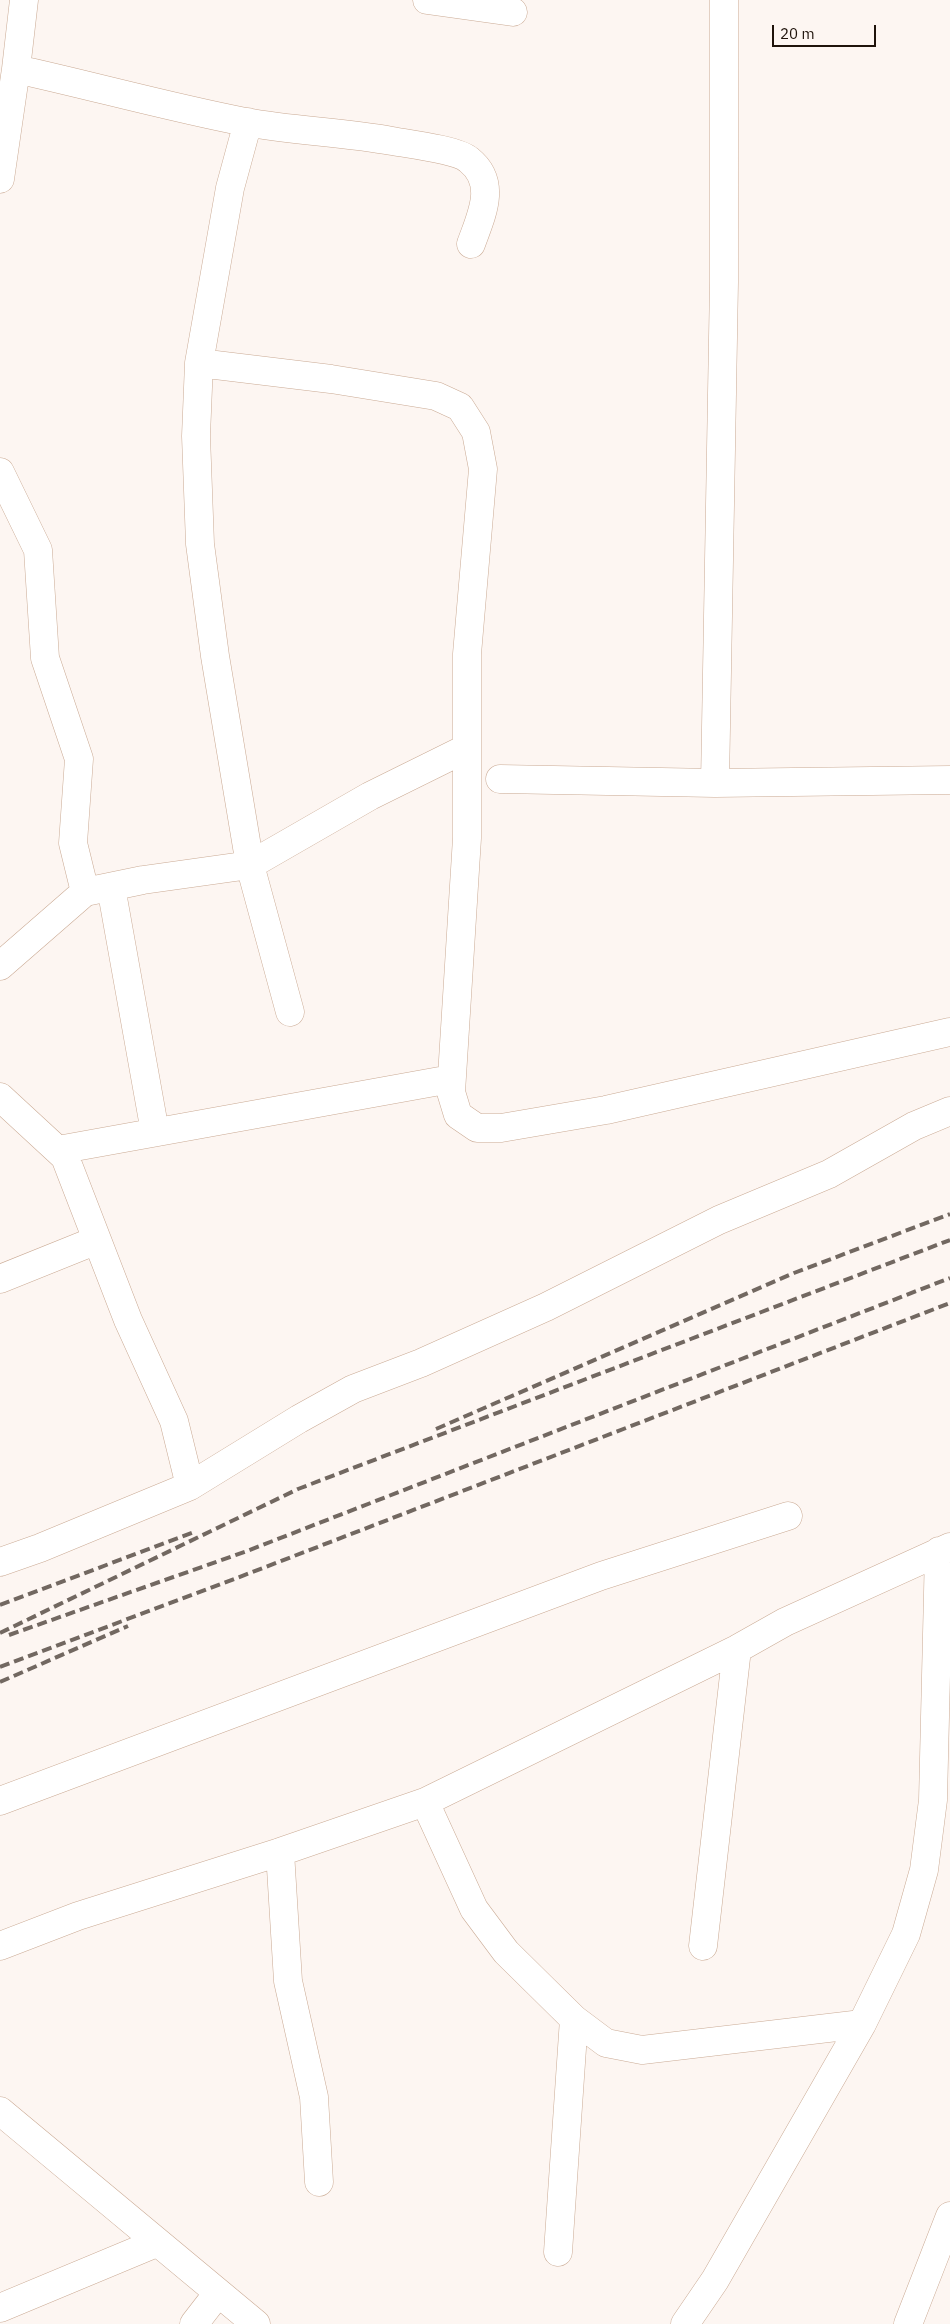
<!DOCTYPE html>
<style>
body{margin:0}
#map{position:relative;width:950px;height:2324px;overflow:hidden;background:#fdf6f2;font-family:"IBM Plex Sans",sans-serif}
canvas{display:block}
.scale{position:absolute;left:772px;top:25px;width:104px;height:22px;box-sizing:border-box;border:2px solid #1f130b;border-top:0;padding-left:6px;font-size:15px;line-height:18px;white-space:nowrap;color:#1f130b;-webkit-text-stroke:4px #fdf6f2;paint-order:stroke}
</style>
<div id="map">
<canvas width="950" height="2324"></canvas>
<div class="scale">20 m</div>
</div>
<script>
const g = document.querySelector('canvas').getContext('2d');
g.lineJoin = 'round';
function trace(path, color, width, dash) { g.strokeStyle = color; g.lineWidth = width; g.lineCap = dash ? 'butt' : 'round'; g.setLineDash(dash || []); g.stroke(path); }
const minor = new Path2D(`
 M 24,0 L 16,69 C 93,86 168,107 245,122 C 294,131 344,132 392,141 C 409,144 458,150 469,160 C 498,183 481,216 471,244
 M 427,0 L 513,12
 M 0,179 L 16,69
 M 199,363 L 196,436 L 200,544 L 215,656 L 250,865 L 290,1012
 M 0,472 L 38,550 L 45,658 L 79,759 L 73,843 L 85,892 L 143,880 L 250,865 L 370,796 L 467,748 L 467,654 L 483,469 L 476,432 L 460,407 L 436,396 L 331,379 L 199,363 L 230,188 L 248,122
 M 467,748 L 467,838 L 451,1092 L 458,1115 L 477,1128 L 501,1128 L 606,1110 L 950,1032
 M 500,779 L 715,783 L 950,780
 M 715,783 L 724,282 L 724,0
 M 111,887 L 155,1132
 M 0,966 L 85,892
 M 0,1097 L 65,1157 L 128,1320 L 174,1421 L 190,1486
 M 58,1150 L 451,1079
 M 0,1279 L 97,1240
 M 0,1562 L 40,1548 L 190,1486 L 299,1419 L 353,1389 L 421,1363 L 546,1307 L 719,1220 L 829,1174 L 914,1126 L 950,1111
 M 0,1801 L 601,1576 L 788,1516
 M 425,1802 L 474,1909 L 506,1952 L 574,2019 L 606,2043 L 642,2050 L 862,2024
 M 280,1852 L 288,1981 L 314,2097 L 319,2182
 M 0,1946 L 78,1916 L 280,1852 L 425,1802 L 737,1649 L 785,1622 L 950,1547
 M 703,1946 L 737,1649
 M 0,2111 L 256,2324
 M 558,2252 L 574,2019
 M 0,2308 L 156,2243
 M 194,2324 L 218,2293
 M 685,2324 L 715,2280 L 862,2024 L 906,1934 L 924,1870 L 933,1800 L 939,1551
 M 908,2324 L 950,2216`);
trace(minor, '#caaa94', 29);
trace(minor, '#fff', 28);
trace(new Path2D(`
 M 436,1429 L 794,1273 L 950,1214
 M 0,1605 L 194,1532
 M 0,1633 L 298,1489 L 950,1240
 M 9,1635 L 247,1551 L 950,1278
 M 0,1667 L 250,1573 L 950,1303
 M 0,1682 L 128,1626`), '#726861', 4, [10, 5]);
</script>
